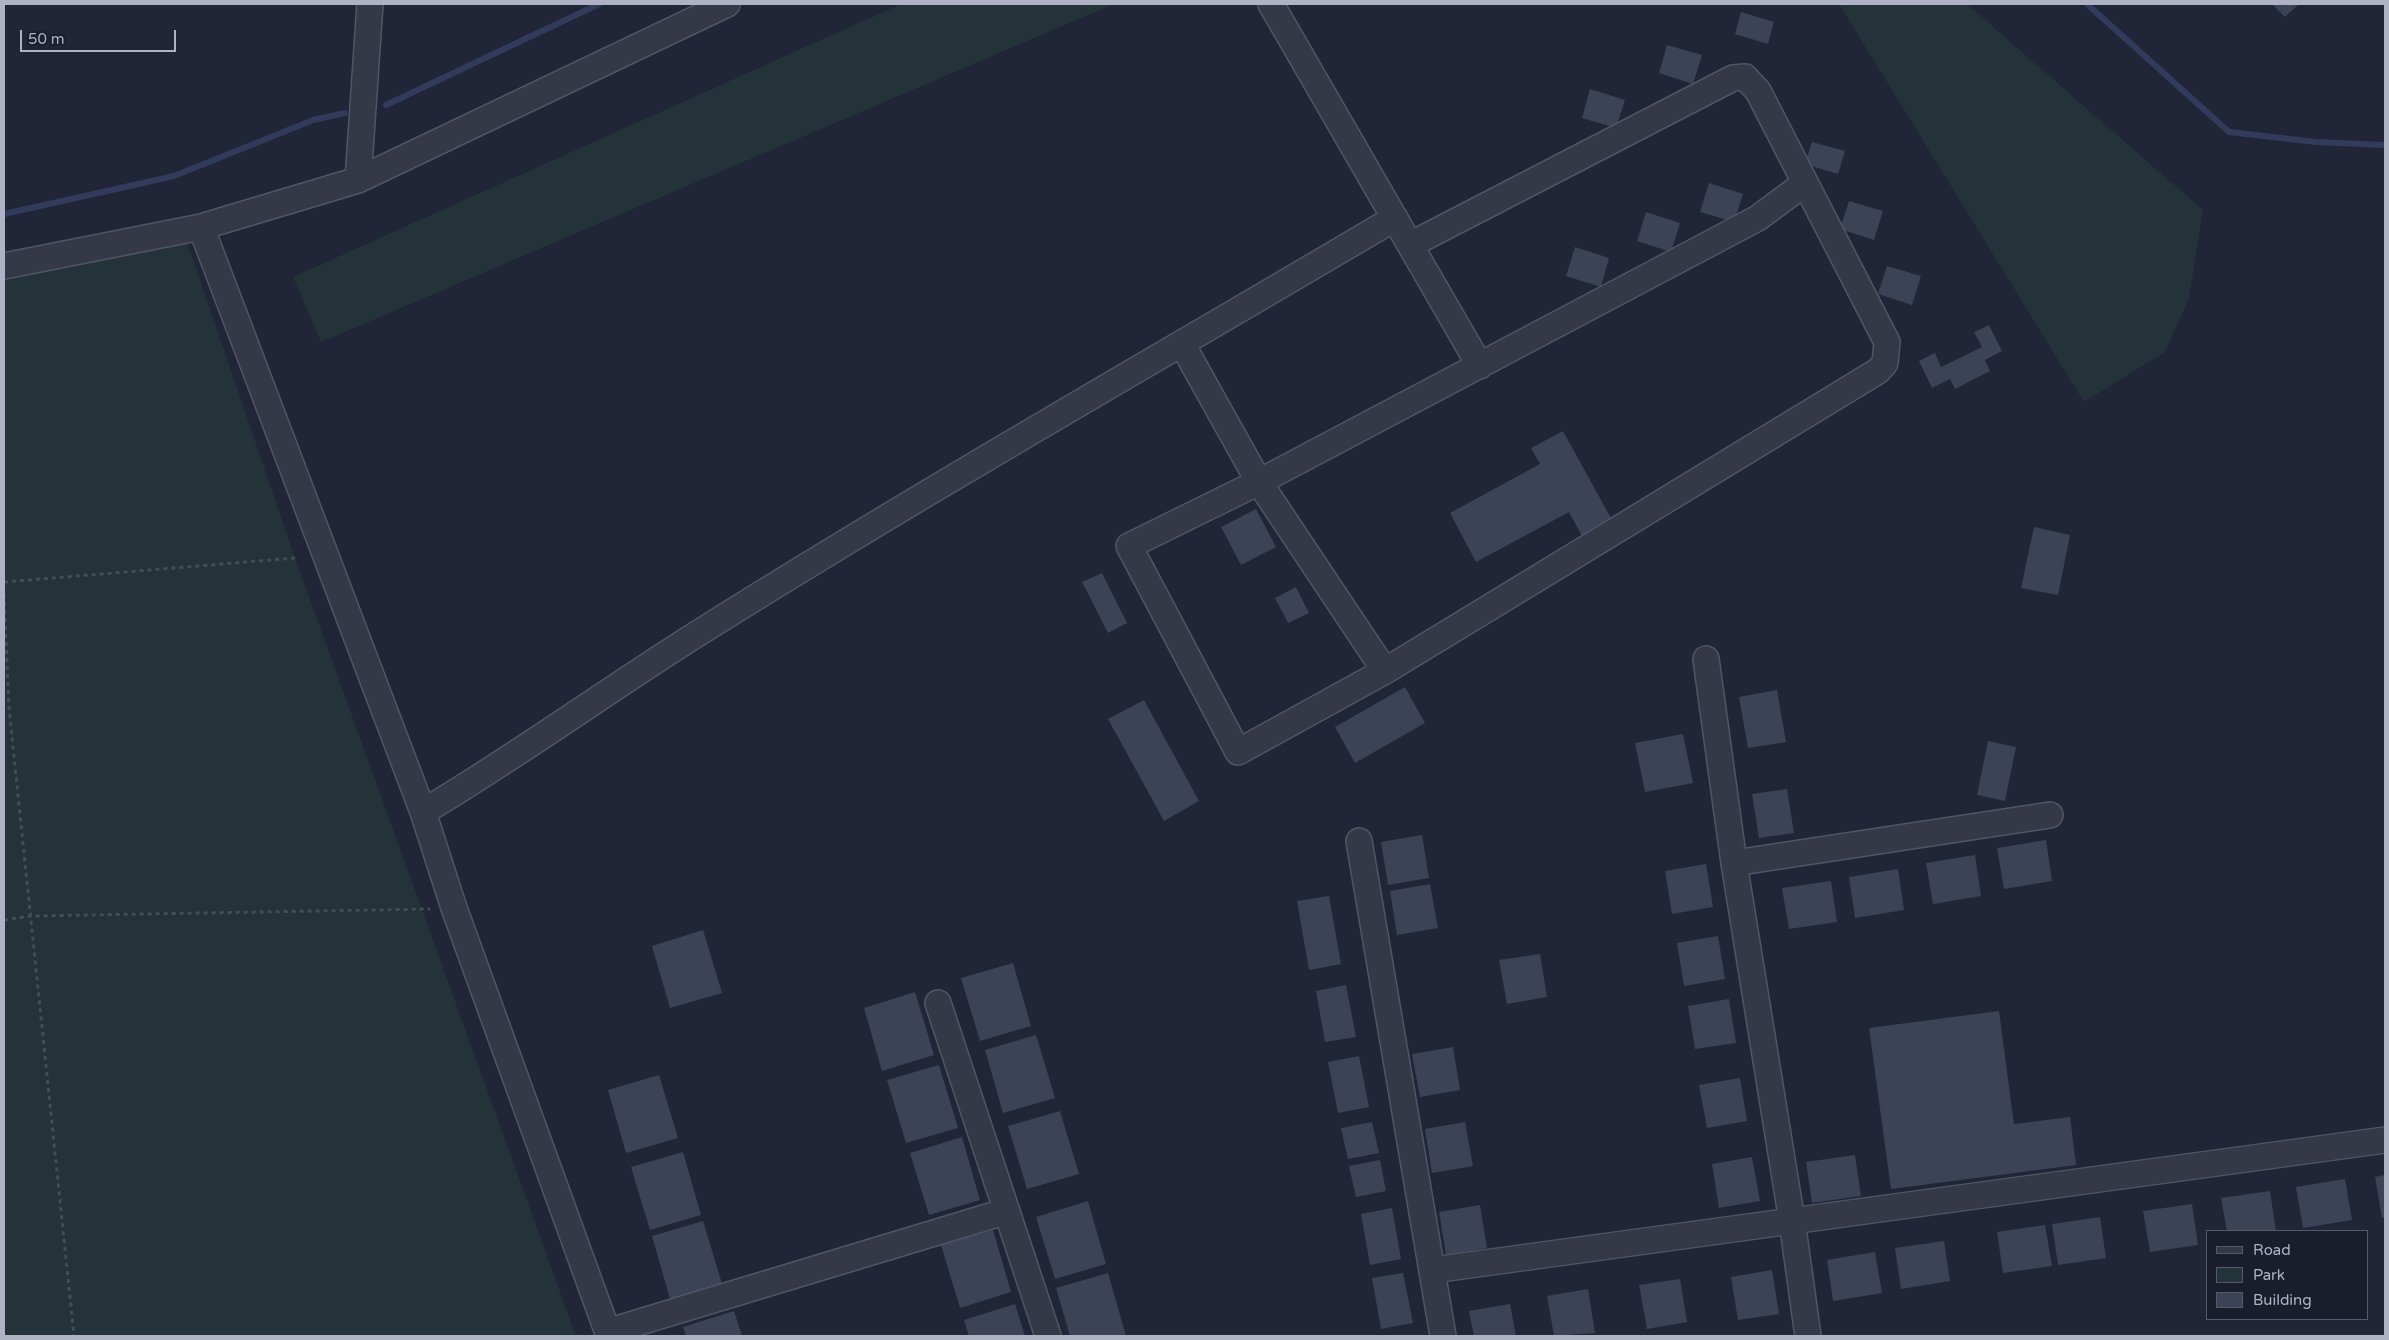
<!DOCTYPE html>
<style>
body{margin:0}
#map{position:relative;width:2389px;height:1340px;overflow:hidden;background:#202637;font-family:"Varela Round",sans-serif}
canvas{display:block}
.frame{position:absolute;inset:0;border:5px solid #aeb2c4;pointer-events:none}
.legend{position:absolute;left:2206px;top:1230px;width:162px;height:90px;box-sizing:border-box;background:#191d2c;border:1px solid #555969;margin:0;padding:6px 9px;list-style:none;font-size:15px;color:#aeb2c4}
.legend li{display:flex;align-items:center;gap:10px;height:25px}
.legend b{width:25px;border:1px solid #555969}
.scale{position:absolute;left:20px;top:30px;width:156px;height:22px;box-sizing:border-box;border:2px solid #aeb2c4;border-top:0;padding-left:6px;font-size:15px;line-height:18px;white-space:nowrap;color:#aeb2c4;-webkit-text-stroke:4px #191d2c;paint-order:stroke}
</style>
<div id="map">
<canvas width="2389" height="1340"></canvas>
<div class="frame"></div>
<ul class="legend">
<li><b style="height:6px;background:#343847"></b>Road</li>
<li><b style="height:14px;background:#233339"></b>Park</li>
<li><b style="height:14px;background:#3c4357"></b>Building</li>
</ul>
<div class="scale">50 m</div>
</div>
<script>
const g = document.querySelector('canvas').getContext('2d');
g.lineJoin = 'round';
function fillPath(path, color) { g.fillStyle = color; g.fill(path, 'evenodd'); }
function trace(path, color, width, dash) { g.strokeStyle = color; g.lineWidth = width; g.lineCap = dash ? 'butt' : 'round'; g.setLineDash(dash || []); g.stroke(path); }
fillPath(new Path2D(`
 M 901,4 L 1114,4 L 321,342 L 293,277 Z
 M 1839,4 L 1967,4 L 2203,210 L 2189,298 L 2165,352 L 2084,402 Z
 M 186,239 L 295,558 L 576,1336 L 4,1336 L 4,280 Z`), '#233339');
trace(new Path2D(`
 M 2087,4 L 2229,132 L 2316,142 L 2385,145
 M 386,105 L 599,4
 M 4,214 L 174,176 L 313,120 L 345,113`), '#323b5c', 6);
fillPath(new Path2D(`
 M 2272,4 L 2299,4 L 2285,17 Z
 M 1741,12 L 1774,22 L 1768,44 L 1735,34 Z
 M 1667,45 L 1702,55 L 1693,84 L 1659,73 Z
 M 1590,89 L 1625,100 L 1616,128 L 1582,118 Z
 M 1812,142 L 1845,151 L 1838,174 L 1805,164 Z
 M 1709,183 L 1743,194 L 1734,222 L 1700,212 Z
 M 1849,201 L 1883,211 L 1874,240 L 1840,229 Z
 M 1646,212 L 1680,223 L 1671,252 L 1637,241 Z
 M 1575,247 L 1609,258 L 1601,287 L 1566,276 Z
 M 1887,266 L 1921,276 L 1912,305 L 1878,294 Z
 M 1989,325 L 2002,351 L 1985,360 L 1990,371 L 1955,389 L 1950,379 L 1932,388 L 1919,361 L 1935,353 L 1941,367 L 1982,347 L 1974,332 Z
 M 1563,431 L 1613,522 L 1583,538 L 1569,512 L 1476,562 L 1450,513 L 1540,464 L 1531,448 Z
 M 1256,509 L 1276,547 L 1241,565 L 1221,527 Z
 M 2034,527 L 2070,535 L 2058,595 L 2021,588 Z
 M 1102,573 L 1127,623 L 1108,633 L 1082,582 Z
 M 1296,587 L 1309,613 L 1288,623 L 1275,598 Z
 M 1405,687 L 1425,723 L 1355,763 L 1335,727 Z
 M 1777,690 L 1786,742 L 1748,748 L 1739,697 Z
 M 1144,700 L 1199,801 L 1164,821 L 1108,719 Z
 M 1683,734 L 1693,783 L 1645,792 L 1635,743 Z
 M 1988,741 L 2016,747 L 2005,801 L 1977,795 Z
 M 1787,789 L 1794,833 L 1759,838 L 1752,794 Z
 M 1422,835 L 1429,878 L 1388,885 L 1381,842 Z
 M 2046,840 L 2052,881 L 2004,889 L 1997,848 Z
 M 1975,855 L 1981,896 L 1933,904 L 1926,863 Z
 M 1706,864 L 1713,907 L 1672,914 L 1665,871 Z
 M 1898,869 L 1904,910 L 1855,918 L 1849,877 Z
 M 1831,881 L 1837,922 L 1789,929 L 1782,888 Z
 M 1430,884 L 1438,928 L 1397,935 L 1390,891 Z
 M 1329,896 L 1341,964 L 1309,970 L 1297,901 Z
 M 703,930 L 722,993 L 670,1008 L 652,946 Z
 M 1718,936 L 1725,979 L 1684,986 L 1677,943 Z
 M 1540,954 L 1547,997 L 1507,1004 L 1499,960 Z
 M 1013,963 L 1031,1026 L 980,1041 L 961,978 Z
 M 1346,985 L 1356,1037 L 1325,1042 L 1316,991 Z
 M 915,992 L 934,1055 L 882,1071 L 864,1008 Z
 M 1729,999 L 1736,1043 L 1695,1049 L 1688,1006 Z
 M 1999,1011 L 2014,1124 L 2070,1117 L 2076,1165 L 1891,1189 L 1869,1028 Z
 M 1036,1035 L 1055,1098 L 1003,1113 L 985,1050 Z
 M 1453,1047 L 1460,1090 L 1420,1097 L 1412,1054 Z
 M 1359,1056 L 1369,1107 L 1338,1113 L 1328,1062 Z
 M 939,1065 L 958,1128 L 906,1143 L 887,1080 Z
 M 659,1075 L 678,1138 L 626,1153 L 608,1090 Z
 M 1740,1078 L 1747,1121 L 1707,1128 L 1699,1085 Z
 M 1060,1111 L 1079,1174 L 1027,1189 L 1008,1126 Z
 M 1372,1122 L 1379,1153 L 1348,1159 L 1341,1128 Z
 M 1465,1122 L 1473,1166 L 1432,1173 L 1425,1129 Z
 M 962,1137 L 980,1200 L 929,1215 L 910,1153 Z
 M 683,1152 L 701,1215 L 650,1230 L 631,1167 Z
 M 1855,1155 L 1861,1196 L 1812,1203 L 1806,1162 Z
 M 1752,1157 L 1760,1201 L 1719,1208 L 1712,1164 Z
 M 1380,1160 L 1386,1191 L 1356,1197 L 1349,1166 Z
 M 2385,1175 L 2385,1217 L 2382,1218 L 2375,1177 Z
 M 2345,1179 L 2352,1220 L 2303,1228 L 2296,1187 Z
 M 2270,1191 L 2276,1231 L 2227,1231 L 2221,1198 Z
 M 1088,1201 L 1106,1264 L 1055,1279 L 1036,1217 Z
 M 2192,1204 L 2198,1245 L 2150,1252 L 2143,1211 Z
 M 1480,1205 L 1487,1248 L 1446,1255 L 1439,1212 Z
 M 1392,1208 L 1401,1259 L 1370,1265 L 1361,1214 Z
 M 2100,1217 L 2106,1258 L 2058,1265 L 2052,1224 Z
 M 703,1221 L 722,1284 L 670,1299 L 652,1236 Z
 M 2045,1225 L 2052,1266 L 2003,1273 L 1997,1232 Z
 M 993,1230 L 1011,1292 L 960,1308 L 941,1245 Z
 M 1944,1241 L 1950,1281 L 1901,1289 L 1895,1248 Z
 M 1875,1252 L 1882,1293 L 1833,1301 L 1827,1260 Z
 M 1772,1270 L 1779,1314 L 1738,1320 L 1731,1277 Z
 M 1108,1273 L 1126,1336 L 1070,1336 L 1056,1288 Z
 M 1403,1273 L 1413,1323 L 1381,1329 L 1372,1278 Z
 M 1680,1279 L 1687,1322 L 1647,1329 L 1639,1285 Z
 M 1588,1289 L 1595,1333 L 1554,1336 L 1547,1296 Z
 M 1015,1304 L 1025,1336 L 969,1336 L 964,1320 Z
 M 1510,1304 L 1516,1336 L 1474,1336 L 1469,1311 Z
 M 734,1311 L 742,1336 L 686,1336 L 683,1327 Z`), '#3c4357');
const minor = new Path2D(`
 M 1271,4 L 1480,366
 M 358,180 L 370,4
 M 201,227 L 423,812 L 454,908 L 609,1336
 M 4,266 L 201,227 L 358,180 L 727,4
 M 1182,344 L 1259,482 L 1758,218 L 1805,183
 M 1259,482 L 1385,671 L 1238,752 L 1129,546 Z
 M 1706,659 L 1734,863 L 1792,1221 L 1808,1336
 M 1385,671 L 1878,371 L 1885,363 L 1887,342 L 1758,91 L 1745,77 L 1733,78 L 1410,245
 M 423,812 C 517,756 605,692 697,634 C 926,490 1162,356 1395,218
 M 1359,841 L 1443,1336
 M 1734,863 L 2050,815
 M 938,1003 L 1048,1336
 M 1433,1270 L 2385,1140
 M 607,1332 L 1007,1211`);
trace(minor, '#515565', 28);
trace(new Path2D(`
 M 4,582 L 295,558
 M 4,594 L 9,708 L 74,1336
 M 4,920 L 31,916 L 430,909`), '#404e55', 3, [4, 4]);
trace(minor, '#343847', 25);
</script>
